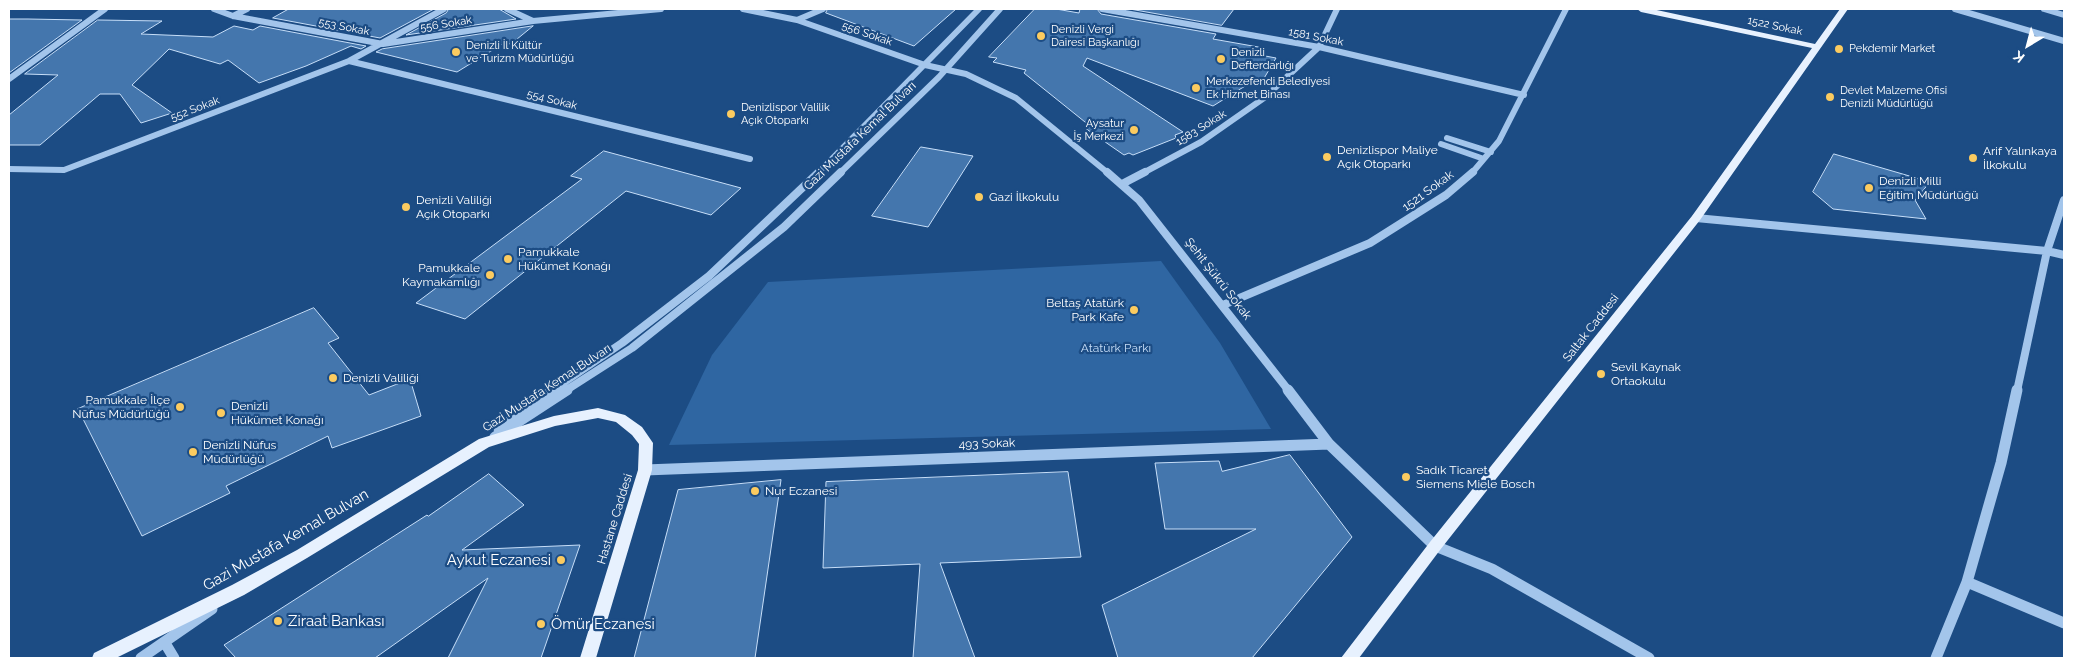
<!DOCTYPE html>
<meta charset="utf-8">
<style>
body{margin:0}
#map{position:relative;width:2073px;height:667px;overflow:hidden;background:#1c4c84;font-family:Raleway,sans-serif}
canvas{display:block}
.frame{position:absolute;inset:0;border:10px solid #fff;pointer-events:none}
.north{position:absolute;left:2003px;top:20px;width:50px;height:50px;-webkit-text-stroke:4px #1c4c84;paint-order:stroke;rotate:217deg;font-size:14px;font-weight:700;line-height:20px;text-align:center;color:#fff}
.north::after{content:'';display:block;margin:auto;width:18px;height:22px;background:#fff;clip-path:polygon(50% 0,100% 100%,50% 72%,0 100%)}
</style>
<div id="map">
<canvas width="2073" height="667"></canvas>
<div class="frame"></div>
<div class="north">K</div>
</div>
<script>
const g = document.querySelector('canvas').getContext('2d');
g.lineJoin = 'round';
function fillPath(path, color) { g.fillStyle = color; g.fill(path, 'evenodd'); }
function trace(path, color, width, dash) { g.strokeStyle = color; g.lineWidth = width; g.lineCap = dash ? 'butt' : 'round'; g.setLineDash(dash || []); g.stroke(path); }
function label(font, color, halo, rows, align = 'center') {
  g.font = font + ' Raleway,sans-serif'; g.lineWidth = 4.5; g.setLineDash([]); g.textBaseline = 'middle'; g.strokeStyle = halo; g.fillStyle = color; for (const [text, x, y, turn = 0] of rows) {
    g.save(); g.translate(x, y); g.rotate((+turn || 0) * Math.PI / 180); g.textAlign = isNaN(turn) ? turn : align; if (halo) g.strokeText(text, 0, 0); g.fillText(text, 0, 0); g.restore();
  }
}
fillPath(new Path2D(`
 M 1161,261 L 1220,343 L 1271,429 L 669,445 L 712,355 L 768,282 Z`), '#2f66a2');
const building = new Path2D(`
 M 289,9 L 434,9 L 380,38 L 273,18 Z
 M 449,9 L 499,9 L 516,19 L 406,35 L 446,13 Z
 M 828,9 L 956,9 L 914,46 L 826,13 Z
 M 1035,9 L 1056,9 L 1079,13 L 1080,9 L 1097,9 L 1101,14 L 1216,34 L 1213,39 L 1264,48 L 1260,55 L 1276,58 L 1263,80 L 1258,78 L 1213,106 L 1087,58 L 1083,66 L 1183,132 L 1175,135 L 1176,138 L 1133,155 L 1129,153 L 1124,155 L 1085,128 L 1090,126 L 1024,73 L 1026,70 L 993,62 L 997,58 L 989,57 Z
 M 1130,9 L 1234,9 L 1222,25 Z
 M 9,19 L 28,19 L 82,20 L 9,73 Z
 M 98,20 L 162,21 L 141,34 L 213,37 L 234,26 L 253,30 L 260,26 L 366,46 L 361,49 L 351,46 L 306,66 L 259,83 L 228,60 L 220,64 L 169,49 L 132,85 L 172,113 L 141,123 L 120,94 L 100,94 L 40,145 L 9,145 L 9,115 L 58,75 L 25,74 Z
 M 533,26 L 511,44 L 504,43 L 457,72 L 376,52 L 382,49 Z
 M 921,147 L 973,156 L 928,227 L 872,216 Z
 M 604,151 L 741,188 L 711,215 L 626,191 L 465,319 L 416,303 L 582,179 L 571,176 Z
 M 1834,154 L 1930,182 L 1915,200 L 1926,219 L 1833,209 L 1813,192 Z
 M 314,308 L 339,338 L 328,343 L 369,395 L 410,379 L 421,416 L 332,448 L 328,436 L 226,486 L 230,493 L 142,536 L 78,409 Z
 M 1290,455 L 1352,537 L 1252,658 L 1118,658 L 1102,605 L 1256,529 L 1165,529 L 1155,463 L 1219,461 L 1222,471 Z
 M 1068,472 L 1081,557 L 940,563 L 975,658 L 913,658 L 920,564 L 823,568 L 826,482 Z
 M 489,474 L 524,505 L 462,550 L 580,545 L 541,658 L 448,658 L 488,578 L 375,658 L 236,658 L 224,645 L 427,515 L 428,516 Z
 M 781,480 L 755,658 L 634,658 L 678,490 Z`);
fillPath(building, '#4476ad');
trace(building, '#c7def8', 1);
trace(new Path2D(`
 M 214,9 L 233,16 L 383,44 L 533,21 L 661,9
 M 507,9 L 533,21
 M 743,9 L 797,20 L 925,65 L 966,74 L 1016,98 L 1108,173
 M 1102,9 L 1319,47 L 1524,95
 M 1955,9 L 2064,41
 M 2044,9 L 2064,15
 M 233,16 L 247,9
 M 797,20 L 823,9
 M 349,61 L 750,159
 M 9,79 L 105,9
 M 1447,138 L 1491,152
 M 1441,144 L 1484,159
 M 9,169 L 64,170 L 349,61 L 444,9
 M 818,173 L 979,9
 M 840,173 L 939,77 L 1000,9
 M 1143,173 L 1201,142 L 1264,98 L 1319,47 L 1337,9
 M 1472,173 L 1499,141 L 1566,9`), '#a3c5eb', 6);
trace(new Path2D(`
 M 1107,172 L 1139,200 L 1289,391
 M 1122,184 L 1145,172
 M 1696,218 L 2047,251 L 2064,255
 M 1223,305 L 1370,243 L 1446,195 L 1473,172
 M 551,391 L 622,343 L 709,276 L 819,172
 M 565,391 L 632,348 L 784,227 L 841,172
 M 2017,391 L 2047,251 L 2064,200`), '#a3c5eb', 8);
trace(new Path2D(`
 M 1288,390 L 1329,444 L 1435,546 L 1492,569 L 1649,658
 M 499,429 L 553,390
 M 495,437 L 567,390
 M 645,470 L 1329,444
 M 1967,582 L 2064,623
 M 165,643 L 174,658
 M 141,658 L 212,609
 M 1936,658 L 1967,582 L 2001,463 L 2017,390`), '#a3c5eb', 11);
fillPath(new Path2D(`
 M 1637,9 L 1652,9 L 1815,44 L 1840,9 L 1848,9 L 1700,220 L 1440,550 L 1359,658 L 1341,658 L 1430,542 L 1692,216 L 1812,48 L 1641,12 Z
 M 598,408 L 625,415 L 642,427 L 653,443 L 652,470 L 596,658 L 580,658 L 638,470 L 639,444 L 632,435 L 616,422 L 598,418 L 555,426 L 489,447 L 307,558 L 244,595 L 116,658 L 92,658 L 94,653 L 232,585 L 297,550 L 479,439 L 554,416 Z`), '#e7f1fe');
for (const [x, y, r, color] of [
 [1041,36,5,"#fbcb60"],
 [1839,49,5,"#fbcb60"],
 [456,52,5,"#fbcb60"],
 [1221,59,5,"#fbcb60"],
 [1196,88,5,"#fbcb60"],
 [1830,97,5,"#fbcb60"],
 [731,114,5,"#fbcb60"],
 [1134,130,5,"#fbcb60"],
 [1327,157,5,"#fbcb60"],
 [1973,158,5,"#fbcb60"],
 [1869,188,5,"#fbcb60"],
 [979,197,5,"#fbcb60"],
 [406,207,5,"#fbcb60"],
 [508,259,5,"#fbcb60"],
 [490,275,5,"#fbcb60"],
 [1134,310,5,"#fbcb60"],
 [1601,374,5,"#fbcb60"],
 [333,378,5,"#fbcb60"],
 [180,407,5,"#fbcb60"],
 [221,413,5,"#fbcb60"],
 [193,452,5,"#fbcb60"],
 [1406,477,5,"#fbcb60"],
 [755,491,5,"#fbcb60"],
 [561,560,5,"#fbcb60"],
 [278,621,5,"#fbcb60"],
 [541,624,5,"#fbcb60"]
]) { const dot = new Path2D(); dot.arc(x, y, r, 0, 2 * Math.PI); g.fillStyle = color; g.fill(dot); trace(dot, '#1c4c84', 2); }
label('11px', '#fff', '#1c4c84', [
 ["556 Sokak",446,24,-9],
 ["1522 Sokak",1775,26,12],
 ["553 Sokak",344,27,11],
 ["556 Sokak",867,34,19],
 ["1581 Sokak",1316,37,11],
 ["554 Sokak",552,100,14],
 ["552 Sokak",195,109,-21],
 ["1583 Sokak",1201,128,-32]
]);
label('11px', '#fff', '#1c4c84', [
 ["Denizli Vergi",1051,30],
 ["Dairesi Başkanlığı",1051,43],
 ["Denizli İl Kültür",466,46],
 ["ve Turizm Müdürlüğü",466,59],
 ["Pekdemir Market",1849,49],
 ["Denizli",1231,53],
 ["Defterdarlığı",1231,66],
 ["Merkezefendi Belediyesi",1206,82],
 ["Ek Hizmet Binası",1206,95],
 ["Devlet Malzeme Ofisi",1840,91],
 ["Denizli Müdürlüğü",1840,104],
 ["Denizlispor Valilik",741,108],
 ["Açık Otoparkı",741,121],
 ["Aysatur",1124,124,"right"],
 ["İş Merkezi",1124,137,"right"]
], 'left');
label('12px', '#fff', '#1c4c84', [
 ["Gazi Mustafa Kemal Bulvarı",860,136,-44],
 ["1521 Sokak",1428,191,-36],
 ["Şehit Şükrü Sokak",1218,279,52],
 ["Saltak Caddesi",1591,328,-52],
 ["Gazi Mustafa Kemal Bulvarı",547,388,-33],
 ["493 Sokak",987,444,-2],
 ["Hastane Caddesi",615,519,-73]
]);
label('12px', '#fff', '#1c4c84', [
 ["Denizlispor Maliye",1337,150],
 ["Açık Otoparkı",1337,164],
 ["Arif Yalınkaya",1983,151],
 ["İlkokulu",1983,165],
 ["Denizli Milli",1879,181],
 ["Eğitim Müdürlüğü",1879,195],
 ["Gazi İlkokulu",989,197],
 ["Denizli Valiliği",416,200],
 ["Açık Otoparkı",416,214],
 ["Pamukkale",518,252],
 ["Hükümet Konağı",518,266],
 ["Pamukkale",480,268,"right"],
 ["Kaymakamlığı",480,282,"right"],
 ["Beltaş Atatürk",1124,303,"right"],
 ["Park Kafe",1124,317,"right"],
 ["Sevil Kaynak",1611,367],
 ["Ortaokulu",1611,381],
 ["Denizli Valiliği",343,378],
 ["Pamukkale İlçe",170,400,"right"],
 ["Nüfus Müdürlüğü",170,414,"right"],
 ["Denizli",231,406],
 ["Hükümet Konağı",231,420],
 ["Denizli Nüfus",203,445],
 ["Müdürlüğü",203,459],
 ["Sadık Ticaret",1416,470],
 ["Siemens Miele Bosch",1416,484],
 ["Nur Eczanesi",765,491]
], 'left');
label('12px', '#c7def8', '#1c4c84', [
 ["Atatürk Parkı",1116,348]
]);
label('15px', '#fff', '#1c4c84', [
 ["Gazi Mustafa Kemal Bulvan",286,540,-30]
]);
label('15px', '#fff', '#1c4c84', [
 ["Aykut Eczanesi",551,560,"right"],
 ["Ziraat Bankası",288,621],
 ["Ömür Eczanesi",551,624]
], 'left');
</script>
